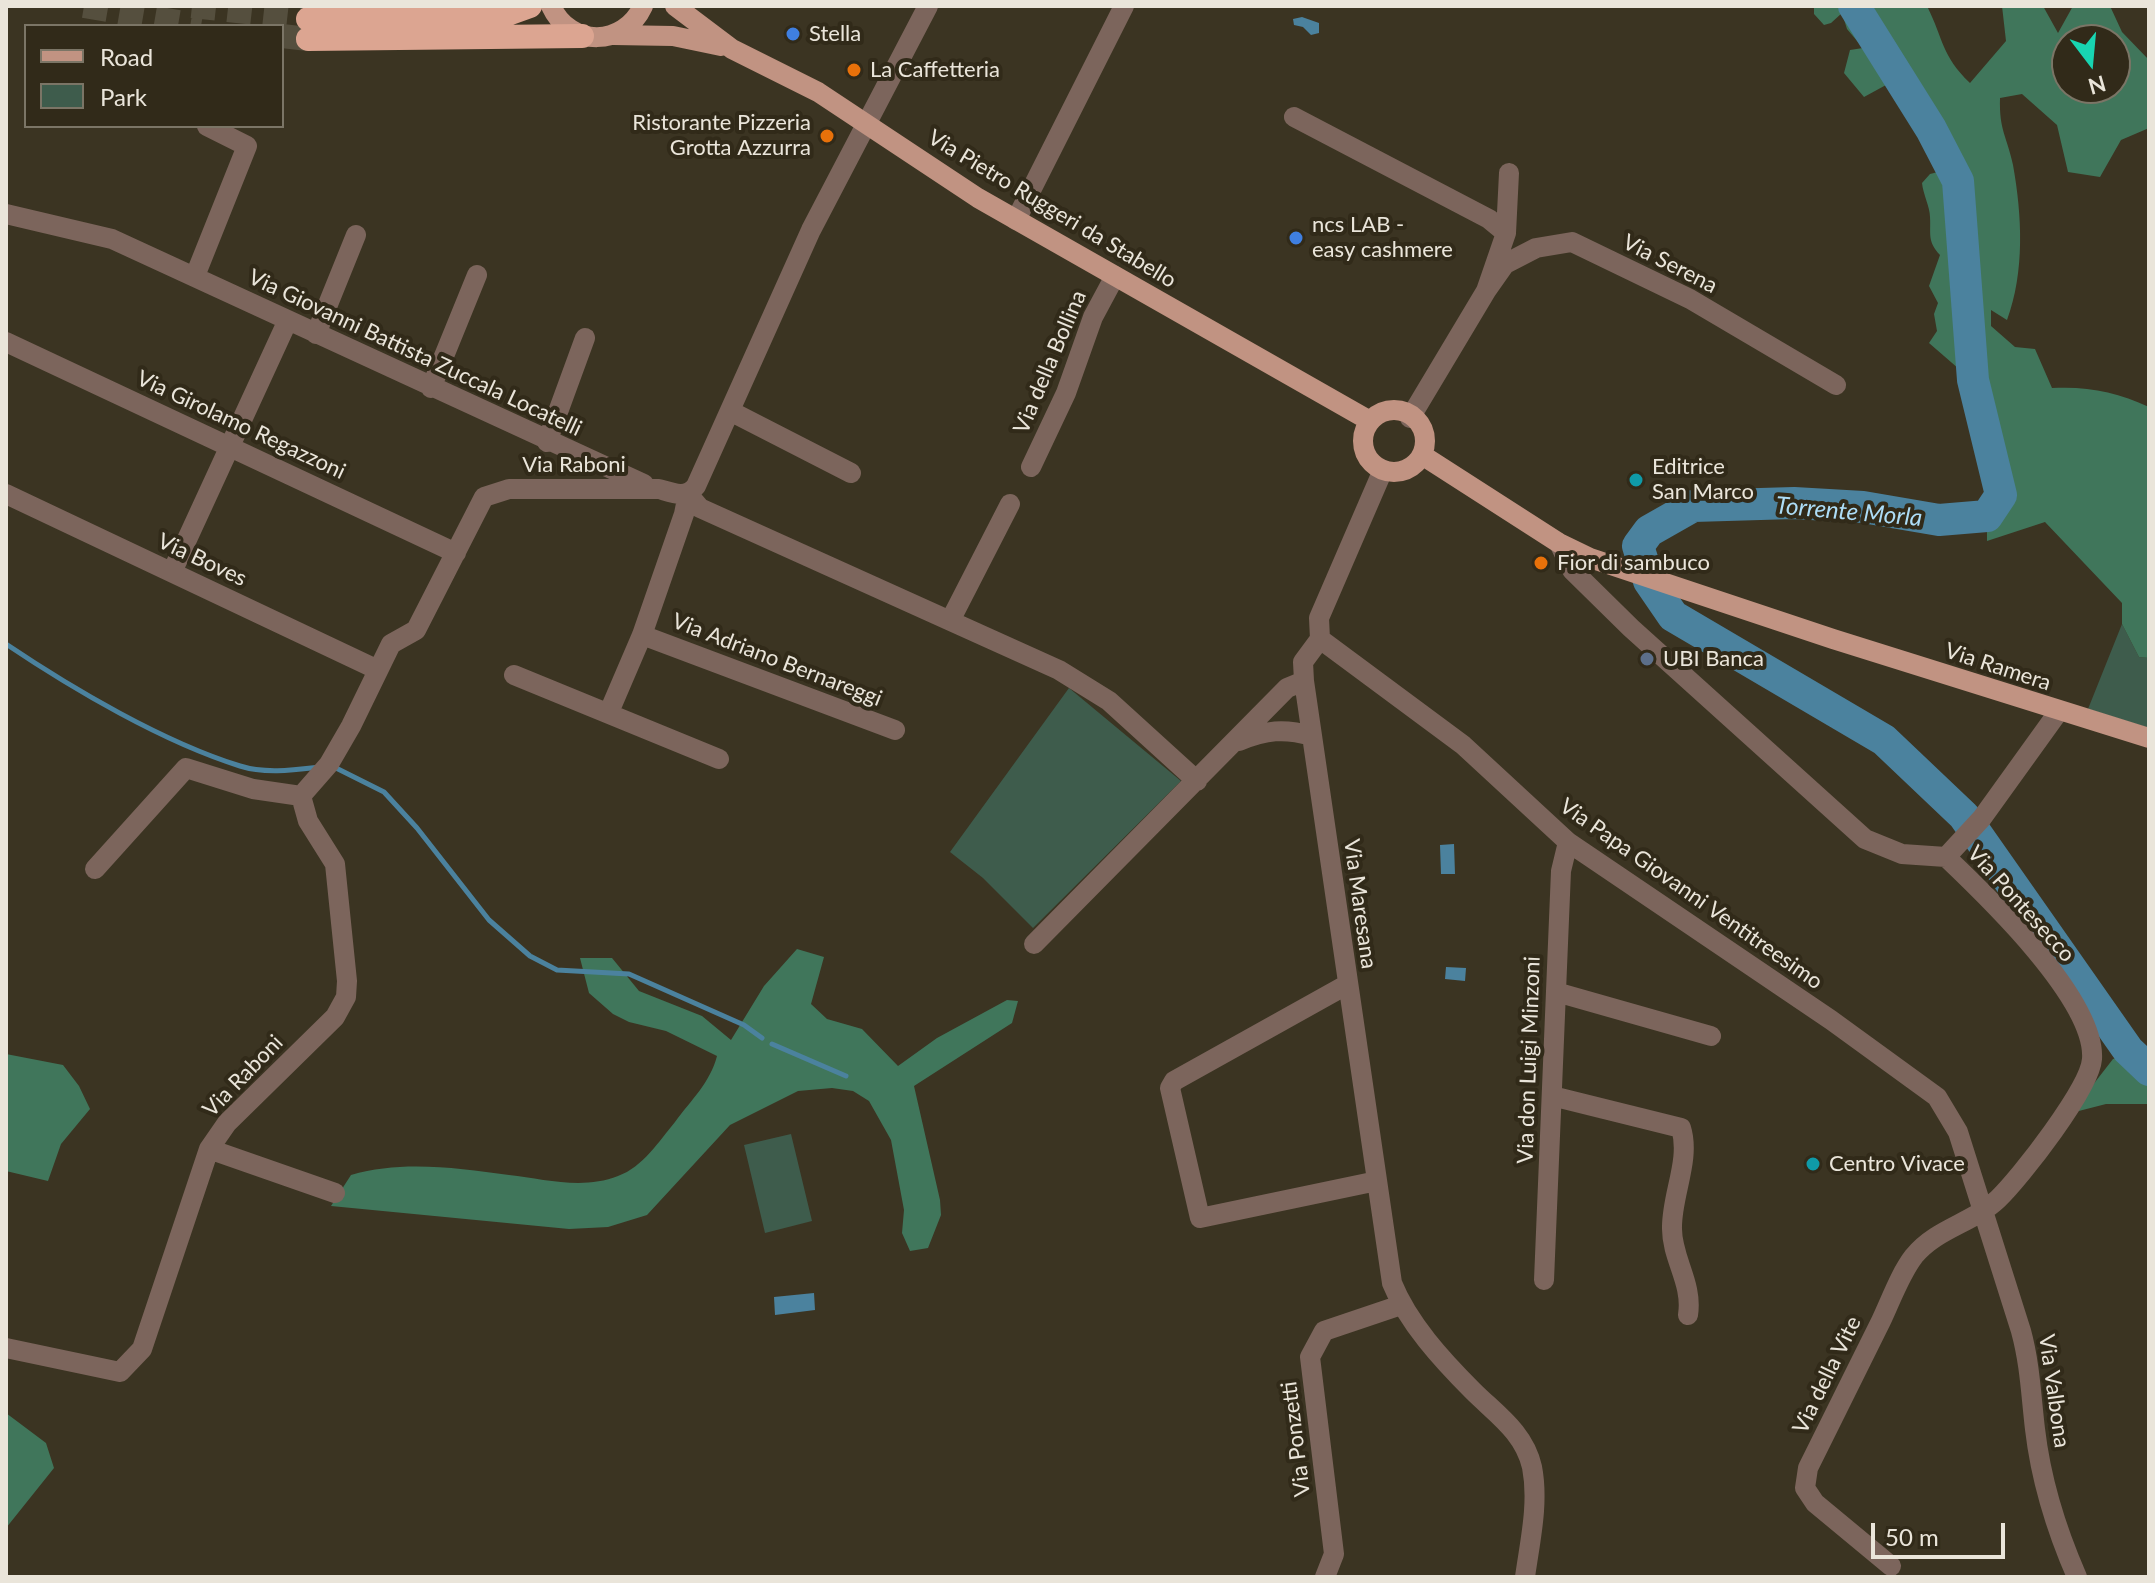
<!DOCTYPE html>
<style>
body{margin:0}
#map{position:relative;width:2155px;height:1583px;overflow:hidden;background:#3b3422;font-family:Lato,sans-serif}
canvas{display:block}
.frame{position:absolute;inset:0;border:8px solid #eae5da;pointer-events:none}
.legend{position:absolute;left:24px;top:24px;width:260px;height:104px;box-sizing:border-box;background:#312a19;border:2px solid #7b7566;margin:0;padding:10px 14px;list-style:none;font-size:24px;color:#eae5da}
.legend li{display:flex;align-items:center;gap:16px;height:40px}
.legend b{width:40px;border:2px solid #7b7566}
.north{position:absolute;left:2051px;top:24px;width:80px;height:80px;box-sizing:border-box;background:#312a19;border:2px solid #7b7566;border-radius:50%;rotate:164deg;font-size:22px;font-weight:700;line-height:32px;text-align:center;color:#eae5da}
.north::after{content:'';display:block;margin:auto;width:28px;height:36px;background:#18d5b2;clip-path:polygon(50% 0,100% 100%,50% 72%,0 100%)}
.scale{position:absolute;left:1871px;top:1523px;width:134px;height:36px;box-sizing:border-box;border:4px solid #eae5da;border-top:0;padding-left:10px;font-size:24px;line-height:28px;white-space:nowrap;color:#eae5da;-webkit-text-stroke:6px #312a19;paint-order:stroke}
</style>
<div id="map">
<canvas width="2155" height="1583"></canvas>
<div class="frame"></div>
<ul class="legend">
<li><b style="height:10px;background:#c19382"></b>Road</li>
<li><b style="height:22px;background:#3e5c4c"></b>Park</li>
</ul>
<div class="north">N</div>
<div class="scale">50 m</div>
</div>
<script>
const g = document.querySelector('canvas').getContext('2d');
g.lineJoin = 'round';
function fillPath(path, color) { g.fillStyle = color; g.fill(path, 'evenodd'); }
function trace(path, color, width, dash) { g.strokeStyle = color; g.lineWidth = width; g.lineCap = dash ? 'butt' : 'round'; g.setLineDash(dash || []); g.stroke(path); }
function label(font, color, halo, rows, align = 'center') {
  g.font = font + ' Lato,sans-serif'; g.lineWidth = 8; g.setLineDash([]); g.textBaseline = 'middle'; g.strokeStyle = halo; g.fillStyle = color; for (const [text, x, y, turn = 0] of rows) {
    g.save(); g.translate(x, y); g.rotate((+turn || 0) * Math.PI / 180); g.textAlign = isNaN(turn) ? turn : align; if (halo) g.strokeText(text, 0, 0); g.fillText(text, 0, 0); g.restore();
  }
}
fillPath(new Path2D(`
 M 2122,624 L 2139,657 L 2149,658 L 2149,728 L 2088,709 Z
 M 1069,688 L 1181,781 L 1033,928 L 983,878 L 950,852 Z
 M 791,1134 L 812,1221 L 765,1233 L 744,1145 Z`), '#3e5c4c');
fillPath(new Path2D(`
 M 1814,6 L 1927,6 C 1944,40 1941,55 1970,83 L 2006,41 L 2002,6 L 2043,6 L 2058,33 L 2073,6 L 2110,6 L 2122,32 L 2149,60 L 2149,128 L 2121,140 L 2100,177 L 2068,172 L 2057,125 L 2022,94 L 2000,98 C 1999,131 2007,136 2013,165 C 2022,215 2025,272 2007,320 L 1991,310 L 1991,326 L 2015,347 L 2035,349 L 2052,388 C 2088,386 2117,392 2149,407 L 2149,658 L 2139,657 L 2122,624 L 2122,603 L 2045,522 L 1987,541 L 1987,524 L 2013,500 L 1959,369 L 1929,343 L 1937,331 L 1934,314 L 1938,303 L 1929,286 L 1940,255 C 1927,241 1931,234 1930,217 C 1930,207 1923,194 1922,183 L 1930,174 L 1938,172 C 1939,151 1928,127 1915,111 C 1908,103 1895,97 1886,85 L 1864,97 L 1844,73 L 1850,50 L 1863,48 L 1847,29 L 1842,13 L 1831,23 L 1824,25 L 1814,14 ZM 2115,40 L 2115,88 L 2067,88 L 2067,40 Z
 M 797,949 L 824,957 L 811,1004 L 827,1019 L 862,1029 L 898,1066 L 937,1038 L 1007,1000 L 1018,1001 L 1012,1023 L 914,1086 L 940,1200 L 941,1215 L 928,1248 L 910,1251 L 902,1233 L 904,1210 L 891,1140 L 869,1101 L 853,1091 L 832,1088 L 798,1091 L 730,1125 L 647,1215 L 608,1227 L 569,1229 L 331,1206 L 351,1175 C 402,1160 457,1168 509,1175 C 544,1179 583,1190 618,1176 C 643,1167 659,1141 675,1122 C 691,1100 710,1083 717,1056 L 666,1031 L 629,1022 L 613,1014 L 589,993 L 580,958 L 612,958 L 639,991 L 702,1016 L 731,1040 L 764,986 Z
 M 2137,1051 L 2149,1055 L 2149,1104 L 2106,1104 L 2071,1113 L 2113,1059 Z
 M 6,1054 L 63,1065 L 79,1086 L 90,1109 L 61,1144 L 48,1181 L 6,1171 Z
 M 6,1413 L 46,1443 L 54,1468 L 6,1528 Z`), '#40765b');
fillPath(new Path2D(`
 M 1302,17 L 1319,23 L 1319,33 L 1311,35 L 1303,27 L 1294,25 L 1293,19 Z
 M 1454,844 L 1455,874 L 1441,874 L 1440,845 Z
 M 1446,967 L 1466,968 L 1465,981 L 1445,979 Z
 M 814,1293 L 815,1310 L 775,1315 L 774,1297 Z`), '#4b829e');
trace(new Path2D(`
 M 6,644 C 73,689 163,742 240,766 C 265,774 294,770 320,767
 M 334,767 L 384,792 L 417,828 L 489,920 L 530,956 L 557,970 L 629,974 L 744,1025 L 762,1038
 M 772,1044 L 846,1076`), '#4b829e', 5);
trace(new Path2D(`
 M 1854,6 L 1931,129 L 1958,181 L 1973,380 L 2001,495 L 1987,516 L 1939,520 L 1863,507 L 1794,503 L 1693,506 L 1649,531 L 1638,546 L 1649,581 L 1673,616 L 1884,740 L 1964,816 L 2128,1050 L 2149,1070`), '#4b829e', 32);
trace(new Path2D(`
 M 84,6 L 201,26
 M 192,6 L 308,19
 M 282,36 L 308,39`), '#554f3e', 24, [24, 12]);
trace(new Path2D(`
 M 1294,117 L 1489,219 L 1506,233
 M 6,214 L 112,239 L 644,484
 M 1016,220 L 1124,6
 M 195,276 L 247,146 L 207,126
 M 1486,291 L 1505,264 L 1536,248 L 1572,242 L 1690,299 L 1836,385
 M 316,334 L 356,235
 M 6,342 L 456,553
 M 431,388 L 477,275
 M 730,411 L 851,473
 M 1410,418 L 1486,291 L 1506,233 L 1509,173
 M 547,442 L 585,338
 M 1031,467 L 1066,393 L 1093,317 L 1115,276
 M 1383,470 L 1319,618 L 1320,639 L 1463,745 L 1568,842 L 1831,1020 L 1937,1097 L 1958,1132 L 2021,1331 C 2030,1364 2031,1395 2035,1429 C 2041,1481 2056,1529 2077,1577
 M 6,494 L 376,669
 M 688,494 L 700,508 L 1059,670 L 1109,701 L 1197,781
 M 1559,543 L 1572,570 L 1631,628 L 1865,839 L 1902,854 L 1946,857 C 1987,896 2096,1000 2092,1059 C 2090,1088 2021,1177 1998,1199 C 1973,1223 1937,1228 1914,1256 C 1900,1274 1891,1300 1881,1321 C 1857,1370 1832,1419 1808,1468 L 1805,1488 L 1815,1503 L 1891,1566
 M 172,572 L 288,320
 M 951,619 L 1010,504
 M 642,635 L 895,730
 M 1320,639 L 1303,662 L 1304,681 L 1392,1283 C 1408,1323 1442,1360 1473,1391 C 1496,1414 1524,1432 1532,1467 C 1539,1503 1530,1541 1525,1577
 M 514,675 L 719,759
 M 609,712 L 642,635 L 684,514 L 688,494
 M 1239,741 C 1266,730 1284,728 1312,736
 M 1946,857 L 1982,818 L 2059,711
 M 95,869 L 186,768 L 253,789 L 301,796
 M 1034,944 L 1287,688 L 1304,681
 M 1348,984 L 1174,1081 L 1170,1088 L 1200,1218 L 1377,1181
 M 1556,992 L 1711,1036
 M 1552,1096 L 1681,1128 C 1691,1160 1671,1196 1672,1229 C 1672,1259 1693,1283 1688,1315
 M 209,1149 L 335,1193
 M 1544,1280 L 1561,871 L 1568,842
 M 6,1348 L 120,1372 L 142,1349 L 209,1149 L 227,1123 L 335,1017 L 346,997 L 347,981 L 335,864 L 308,821 L 301,796 L 329,764 L 351,726 L 391,644 L 416,630 L 484,497 L 509,489 L 659,489 C 673,493 686,499 696,486 L 811,230 L 928,6
 M 1325,1577 L 1334,1554 L 1310,1357 L 1324,1331 L 1401,1305`), '#7c655c', 20);
trace(new Path2D(`
 M 551,6 C 570,48 624,47 643,6
 M 675,6 L 732,49 L 818,92 L 978,198 L 1370,421
 M 614,35 L 673,36 L 721,46
 M1363 441a31 31 0 1 1 62 0a31 31 0 1 1-62 0Z
 M 1422,455 L 1559,543 L 1590,558 L 1833,639 L 2149,738`), '#c19382', 20);
trace(new Path2D(`
 M 308,19 L 505,15 L 530,6
 M 308,39 L 582,36`), '#dca591', 24);
for (const [x, y, r, color] of [
 [793,34,8,"#3f7fe0"],
 [854,70,8,"#e8710a"],
 [827,136,8,"#e8710a"],
 [1296,238,8,"#3f7fe0"],
 [1636,480,8,"#0f9aa8"],
 [1541,563,8,"#e8710a"],
 [1647,659,8,"#5c6f8a"],
 [1813,1164,8,"#0f9aa8"]
]) { const dot = new Path2D(); dot.arc(x, y, r, 0, 2 * Math.PI); g.fillStyle = color; g.fill(dot); trace(dot, '#312a19', 3); }
label('22px', '#eae5da', '#312a19', [
 ["Stella",809,34],
 ["La Caffetteria",870,70],
 ["Ristorante Pizzeria",811,123,"right"],
 ["Grotta Azzurra",811,148,"right"],
 ["ncs LAB -",1312,225],
 ["easy cashmere",1312,250],
 ["Editrice",1652,467],
 ["San Marco",1652,492],
 ["Fior di sambuco",1557,563],
 ["UBI Banca",1663,659],
 ["Centro Vivace",1829,1164]
], 'left');
label('22px', '#eae5da', '#312a19', [
 ["Via Pietro Ruggeri da Stabello",1052,209,31],
 ["Via Serena",1670,264,27],
 ["Via Giovanni Battista Zuccala Locatelli",415,353,25],
 ["Via della Bollina",1050,362,-67],
 ["Via Girolamo Regazzoni",241,425,25],
 ["Via Raboni",574,465],
 ["Via Boves",202,560,25],
 ["Via Adriano Bernareggi",777,660,21],
 ["Via Ramera",1998,667,18],
 ["Via Papa Giovanni Ventitreesimo",1691,894,35],
 ["Via Maresana",1360,904,82],
 ["Via Pontesecco",2021,904,48],
 ["Via don Luigi Minzoni",1529,1060,-88],
 ["Via Raboni",243,1076,-46],
 ["Via della Vite",1827,1375,-64],
 ["Via Valbona",2054,1391,82],
 ["Via Ponzetti",1296,1439,-97]
]);
label('italic 24px', '#adddf7', '#312a19', [
 ["Torrente Morla",1849,512,5]
]);
</script>
